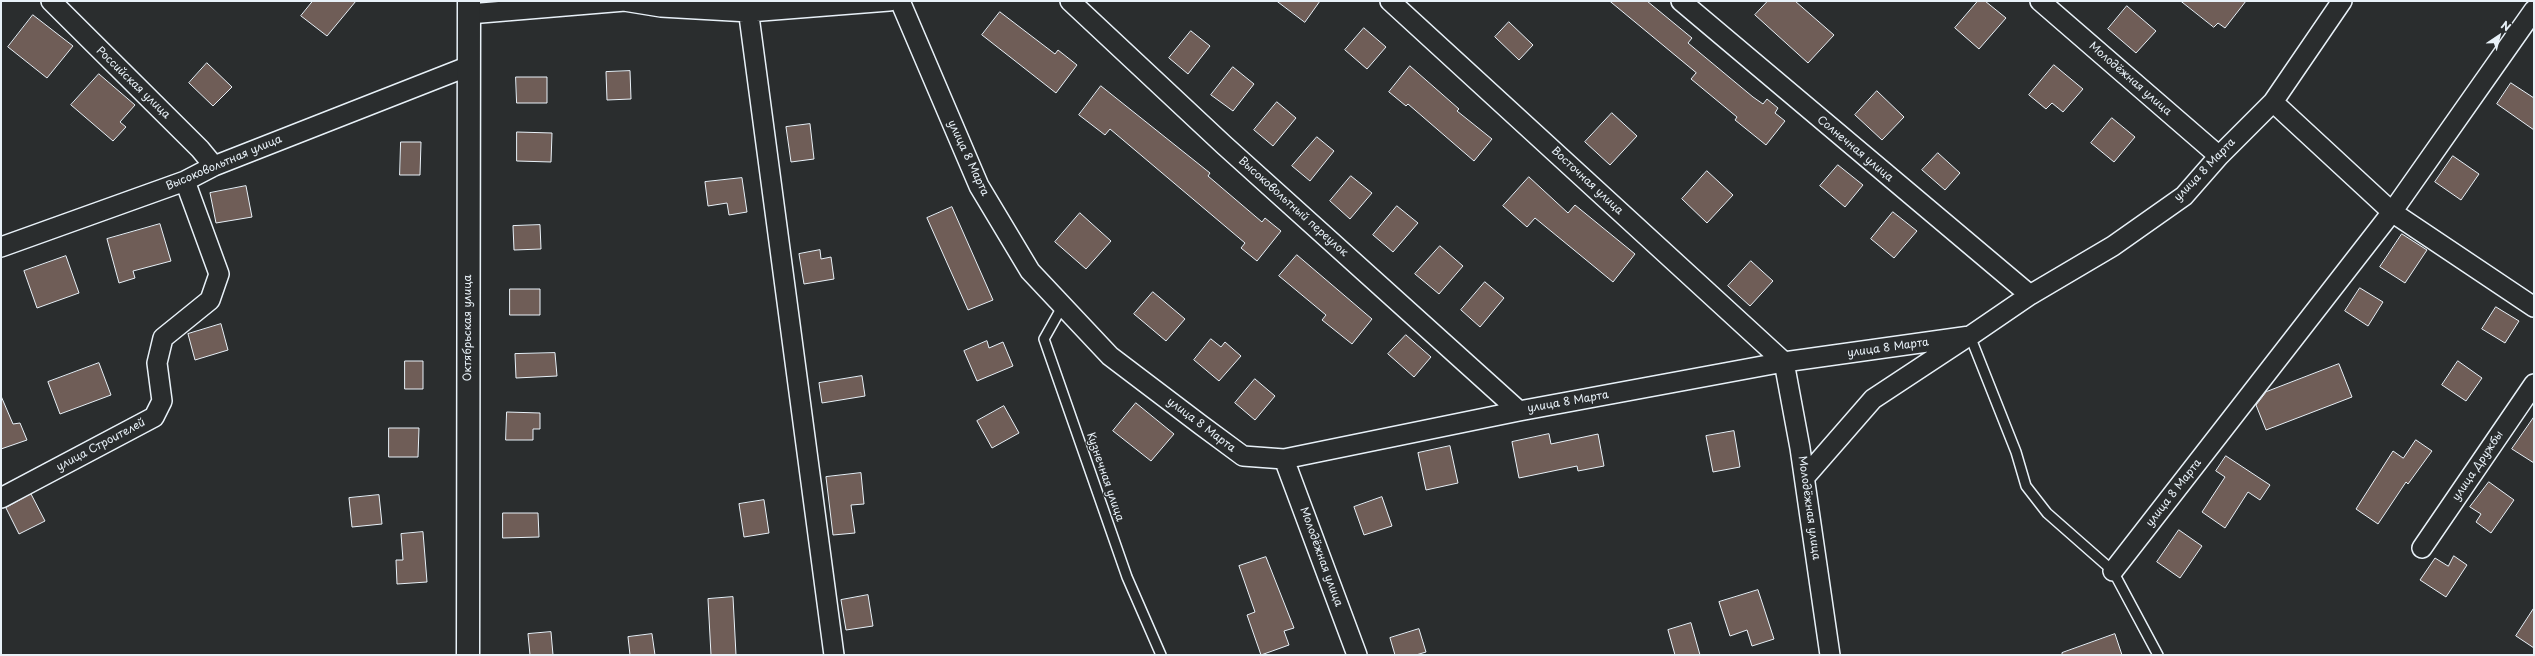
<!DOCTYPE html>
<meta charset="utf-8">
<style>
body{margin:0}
#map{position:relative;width:2535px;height:656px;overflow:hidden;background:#2a2d2e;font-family:"Playpen Sans",sans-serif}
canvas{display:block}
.frame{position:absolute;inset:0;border:2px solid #e8f1f8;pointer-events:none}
.north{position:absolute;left:2479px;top:16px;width:40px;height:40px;-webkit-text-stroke:3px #2a2d2e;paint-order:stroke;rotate:35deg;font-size:11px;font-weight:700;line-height:16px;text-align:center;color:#e8f1f8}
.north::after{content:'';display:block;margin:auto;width:14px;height:18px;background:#e8f1f8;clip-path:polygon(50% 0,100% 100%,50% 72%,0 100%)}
</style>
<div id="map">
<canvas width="2535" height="656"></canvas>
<div class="frame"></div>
<div class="north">N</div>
</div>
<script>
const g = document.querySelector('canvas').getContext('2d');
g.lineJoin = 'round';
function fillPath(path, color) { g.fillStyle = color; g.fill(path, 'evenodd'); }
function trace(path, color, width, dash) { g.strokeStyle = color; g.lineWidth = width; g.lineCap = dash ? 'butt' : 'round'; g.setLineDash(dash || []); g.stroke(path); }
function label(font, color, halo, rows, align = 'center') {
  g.font = font + ' "Playpen Sans",sans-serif'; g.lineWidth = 3; g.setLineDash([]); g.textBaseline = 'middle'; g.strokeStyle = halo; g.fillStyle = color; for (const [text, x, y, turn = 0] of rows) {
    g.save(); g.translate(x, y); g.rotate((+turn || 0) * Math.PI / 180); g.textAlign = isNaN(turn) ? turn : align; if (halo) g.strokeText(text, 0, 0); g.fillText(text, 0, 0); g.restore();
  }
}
const building = new Path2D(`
 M 313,1 L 356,1 L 327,36 L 301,16 Z
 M 1277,1 L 1320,1 L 1305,22 Z
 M 1610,1 L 1647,1 L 1692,38 L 1688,43 L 1753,97 L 1763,104 L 1767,99 L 1778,108 L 1775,113 L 1785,121 L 1766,145 L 1735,120 L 1737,117 L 1691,79 L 1696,73 Z
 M 1768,1 L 1795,1 L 1834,35 L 1808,63 L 1755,15 Z
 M 1978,1 L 1985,1 L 2006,18 L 1979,49 L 1955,28 Z
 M 2181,1 L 2246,1 L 2225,28 L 2218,23 L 2214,27 Z
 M 2127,6 L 2156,31 L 2136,53 L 2108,29 Z
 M 1000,12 L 1055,54 L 1058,50 L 1077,65 L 1056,93 L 982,35 Z
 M 33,15 L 73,46 L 47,78 L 8,47 Z
 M 1509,22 L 1533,45 L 1519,60 L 1495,37 Z
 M 1364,28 L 1386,47 L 1367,69 L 1345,50 Z
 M 1191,31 L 1210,46 L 1188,74 L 1169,58 Z
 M 207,63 L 232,87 L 213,106 L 189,83 Z
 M 2054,65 L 2083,89 L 2063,112 L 2052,103 L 2046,109 L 2029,95 Z
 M 1410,66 L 1459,109 L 1457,111 L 1492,139 L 1474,161 L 1408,104 L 1406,106 L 1389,92 Z
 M 1233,67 L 1254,84 L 1233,111 L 1211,95 Z
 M 630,71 L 631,99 L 607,100 L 606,72 Z
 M 99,74 L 135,105 L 120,122 L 126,127 L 113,141 L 71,105 Z
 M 516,77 L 547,77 L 547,103 L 517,103 Z
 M 2511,83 L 2534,98 L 2534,130 L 2497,104 Z
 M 1101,86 L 1210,173 L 1208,176 L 1262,222 L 1265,218 L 1281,231 L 1257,261 L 1241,248 L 1245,243 L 1110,129 L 1105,135 L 1079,115 Z
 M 1877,91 L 1904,117 L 1882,140 L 1855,115 Z
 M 1277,102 L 1296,118 L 1273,146 L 1254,130 Z
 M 1612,113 L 1637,136 L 1610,165 L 1585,142 Z
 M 2112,118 L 2135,137 L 2114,162 L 2091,143 Z
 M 810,124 L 814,159 L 791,162 L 786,127 Z
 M 517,132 L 552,133 L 551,162 L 517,161 Z
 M 1317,137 L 1334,151 L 1310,181 L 1292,166 Z
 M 401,142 L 421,142 L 420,175 L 400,175 Z
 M 1938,153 L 1960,173 L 1945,190 L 1922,170 Z
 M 2453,156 L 2479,174 L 2461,200 L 2435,182 Z
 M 1838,165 L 1863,185 L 1845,207 L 1820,186 Z
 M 1707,171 L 1733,195 L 1707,223 L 1682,199 Z
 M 1351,176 L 1372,193 L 1350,219 L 1330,201 Z
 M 1529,177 L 1568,213 L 1575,205 L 1635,254 L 1613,282 L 1535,218 L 1527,227 L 1503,206 Z
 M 742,178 L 747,212 L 729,215 L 727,203 L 708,206 L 705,182 Z
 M 246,186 L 252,217 L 216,223 L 210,193 Z
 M 1397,206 L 1418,223 L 1393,252 L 1373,235 Z
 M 952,207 L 993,300 L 968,310 L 927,218 Z
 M 1893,212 L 1917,231 L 1894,258 L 1871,239 Z
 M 1080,213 L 1111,241 L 1086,269 L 1055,242 Z
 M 160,224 L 171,261 L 133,271 L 135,278 L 119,283 L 107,239 Z
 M 540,225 L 541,249 L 514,250 L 513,226 Z
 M 2402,234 L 2427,250 L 2405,283 L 2380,267 Z
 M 1440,246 L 1463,266 L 1439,294 L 1415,274 Z
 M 820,250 L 821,259 L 831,257 L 834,279 L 804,284 L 799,254 Z
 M 1297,255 L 1372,319 L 1352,344 L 1322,320 L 1326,315 L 1279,276 Z
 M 66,256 L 79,293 L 37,308 L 24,271 Z
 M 1751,261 L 1773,281 L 1750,306 L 1728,286 Z
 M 1485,282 L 1504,298 L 1480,327 L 1461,310 Z
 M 2360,288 L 2383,302 L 2368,326 L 2345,311 Z
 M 510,289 L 540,289 L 540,315 L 510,315 Z
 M 1153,292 L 1185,319 L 1166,341 L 1134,314 Z
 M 2496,307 L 2519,321 L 2505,343 L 2482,329 Z
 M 221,324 L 228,350 L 195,360 L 188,334 Z
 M 1406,335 L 1431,357 L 1414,377 L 1388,354 Z
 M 1211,339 L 1221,347 L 1225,342 L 1241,356 L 1219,381 L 1194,360 Z
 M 987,341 L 989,348 L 1003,342 L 1013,366 L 977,381 L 964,351 Z
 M 555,353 L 557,376 L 516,378 L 515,354 Z
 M 405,361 L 423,361 L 423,389 L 405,389 Z
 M 2458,361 L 2482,378 L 2466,401 L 2442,385 Z
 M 99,363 L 111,395 L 60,414 L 48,382 Z
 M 2339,364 L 2352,397 L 2266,430 L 2256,405 L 2266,392 Z
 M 862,376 L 865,396 L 822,403 L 819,383 Z
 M 1255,379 L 1275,396 L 1255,420 L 1235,403 Z
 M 1,396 L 13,424 L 20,423 L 27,440 L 1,449 Z
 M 1136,403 L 1174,434 L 1151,461 L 1113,431 Z
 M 1004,406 L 1019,433 L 992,448 L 977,421 Z
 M 507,412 L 540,413 L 540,429 L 533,429 L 533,440 L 506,440 Z
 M 2534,417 L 2534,463 L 2512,449 Z
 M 389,428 L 419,428 L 418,457 L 389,457 Z
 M 1734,431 L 1740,467 L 1713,472 L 1706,436 Z
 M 1549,434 L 1551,444 L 1598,434 L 1604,466 L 1578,471 L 1577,466 L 1519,478 L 1512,442 Z
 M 2416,440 L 2432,451 L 2408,484 L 2406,482 L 2378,524 L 2356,509 L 2393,451 L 2403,458 Z
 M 1450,446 L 1458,483 L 1426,490 L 1418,453 Z
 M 2226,456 L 2270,485 L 2260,500 L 2248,492 L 2225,528 L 2202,512 L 2225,477 L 2216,471 Z
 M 861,473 L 864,504 L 851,505 L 855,533 L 833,535 L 826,477 Z
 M 2489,482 L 2514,500 L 2491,533 L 2476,522 L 2481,514 L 2470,507 Z
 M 31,494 L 45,521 L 19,534 L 6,508 Z
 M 379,495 L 382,524 L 352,527 L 349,498 Z
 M 1382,497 L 1392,526 L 1364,535 L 1354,507 Z
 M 764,500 L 769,533 L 744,537 L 739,504 Z
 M 503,513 L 538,513 L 539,537 L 503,538 Z
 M 2179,530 L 2202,546 L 2180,578 L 2157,562 Z
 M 423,532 L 427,582 L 397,584 L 396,560 L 403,560 L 401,534 Z
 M 2454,556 L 2467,565 L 2446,597 L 2420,580 L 2435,558 L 2448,566 Z
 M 1266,557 L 1294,628 L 1284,631 L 1289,645 L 1261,655 L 1247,615 L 1255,612 L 1239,566 Z
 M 1758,590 L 1774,639 L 1752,646 L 1747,630 L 1730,636 L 1719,602 Z
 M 868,595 L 873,626 L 846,630 L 841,600 Z
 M 733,597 L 736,655 L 711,655 L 708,599 Z
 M 2534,608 L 2534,648 L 2516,636 Z
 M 1691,623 L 1700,655 L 1675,655 L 1668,630 Z
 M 1419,629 L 1426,652 L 1416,655 L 1395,655 L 1390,638 Z
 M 551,632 L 553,655 L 530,655 L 528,634 Z
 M 652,634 L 655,655 L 630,655 L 628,637 Z
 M 2115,634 L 2122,655 L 2062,655 L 2062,653 Z`);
fillPath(building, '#6f5d57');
trace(building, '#e8f1f8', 1);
const lane = new Path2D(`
 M 1062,307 L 1044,339 L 1127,577 L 1161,655
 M 1970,336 L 2016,452 L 2026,486 L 2047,513 L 2113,571 L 2158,655`);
const street = new Path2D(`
 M 51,1 L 200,149 L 214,166
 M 624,1 L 661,7 L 749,12 L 889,1
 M 747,1 L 834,655
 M 900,1 L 979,186 L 1030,271 L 1110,356 L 1201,425 L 1243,456 L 1284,459 L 1519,411 L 1784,362 L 1970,336 L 2030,295 L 2113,246 L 2184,196 L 2219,156 L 2273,102 L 2342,1
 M 1070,1 L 1224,145 L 1519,411
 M 1390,1 L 1784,362
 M 1681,1 L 2030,295
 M 2040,1 L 2219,156
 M 469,14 L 625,1
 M 2273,102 L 2392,212 L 2534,307
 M 1,247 L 185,181 L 214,166 L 469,66
 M 1784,362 L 1800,448 L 1830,655
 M 1284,459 L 1357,655
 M 1805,477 L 1873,399 L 1964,339
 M 1,498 L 154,417 L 162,401 L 157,363 L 163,338 L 210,300 L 219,274 L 185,181
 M 2422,548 L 2534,384
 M 2113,571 L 2392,212 L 2534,10`);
const secondary = new Path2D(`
 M 468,655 L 469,1`);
trace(lane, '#e8f1f8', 12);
trace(street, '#e8f1f8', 22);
trace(secondary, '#e8f1f8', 25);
trace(lane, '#2a2d2e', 9);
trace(street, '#2a2d2e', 19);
trace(secondary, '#2a2d2e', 22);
label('11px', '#e8f1f8', '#2a2d2e', [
 ["Молодёжная улица",2130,79,41],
 ["Российская улица",133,83,44],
 ["Солнечная улица",1855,149,40],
 ["улица 8 Марта",968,158,65],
 ["Высоковольтная улица",224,163,-23],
 ["улица 8 Марта",2205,170,-46],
 ["Восточная улица",1587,181,43],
 ["Высоковольтный переулок",1293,207,42],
 ["Октябрьская улица",468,328,-90],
 ["улица 8 Марта",1888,348,-8],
 ["улица 8 Марта",1568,402,-10],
 ["улица 8 Марта",1201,425,37],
 ["улица Строителей",101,445,-28],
 ["улица Дружбы",2478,466,-56],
 ["Кузнечная улица",1105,477,71],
 ["улица 8 Марта",2174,493,-52],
 ["Молодёжная улица",1809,508,82],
 ["Молодёжная улица",1321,557,70]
]);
</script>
